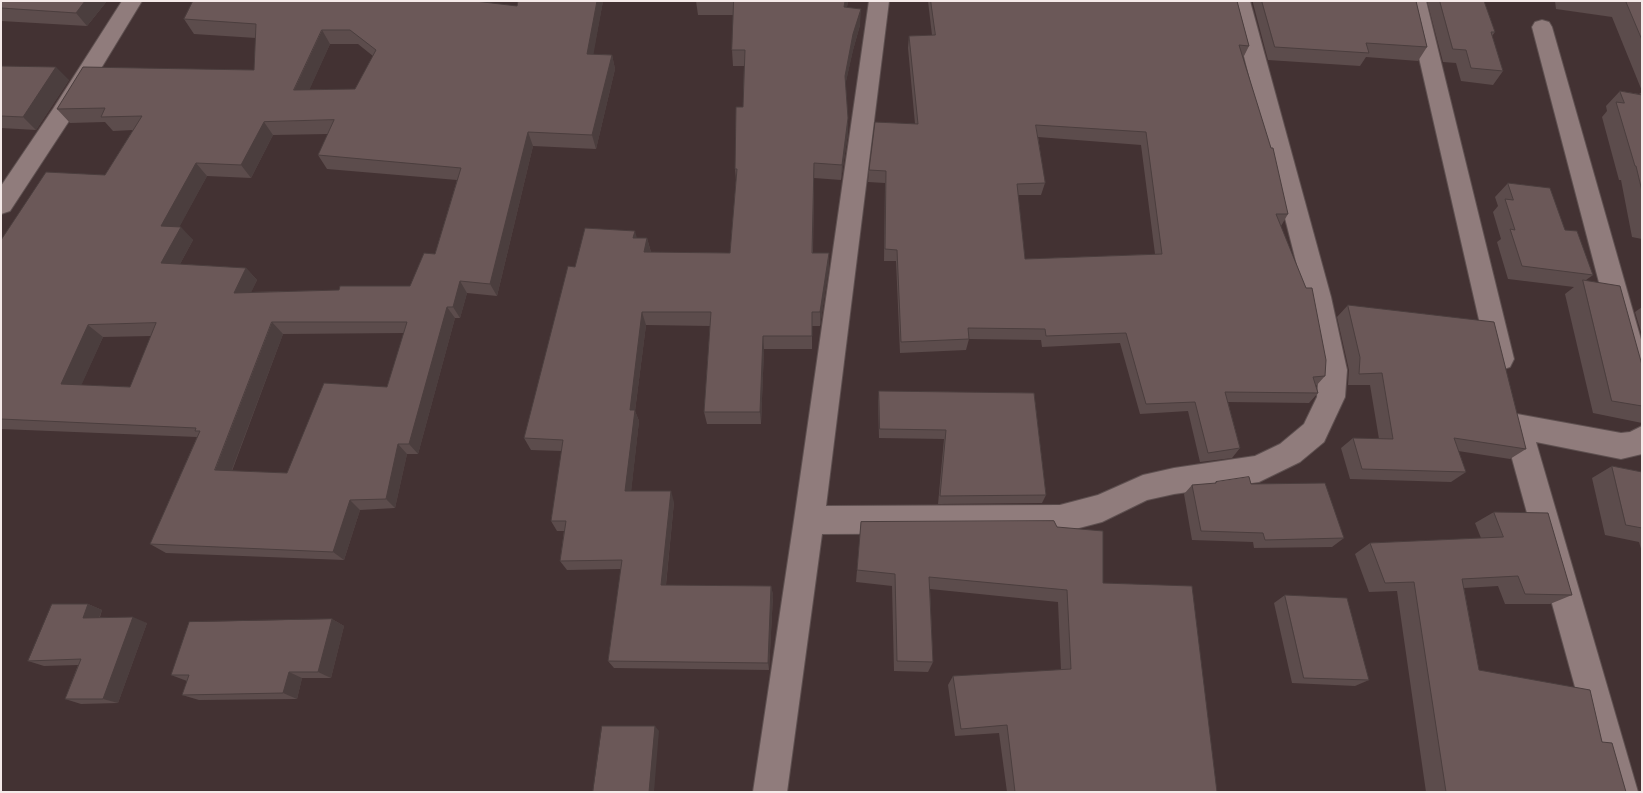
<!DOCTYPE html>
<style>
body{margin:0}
#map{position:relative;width:1643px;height:793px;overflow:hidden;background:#433233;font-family:Inter,sans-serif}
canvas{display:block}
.frame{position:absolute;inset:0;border:2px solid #f5eae9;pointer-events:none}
</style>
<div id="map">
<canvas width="1643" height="793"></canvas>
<div class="frame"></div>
</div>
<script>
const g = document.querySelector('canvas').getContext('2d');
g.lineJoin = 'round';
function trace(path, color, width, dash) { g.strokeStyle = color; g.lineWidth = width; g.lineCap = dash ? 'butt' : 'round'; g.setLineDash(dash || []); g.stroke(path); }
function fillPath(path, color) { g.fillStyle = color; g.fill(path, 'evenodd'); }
const street = new Path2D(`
 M 122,1 L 142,1 L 69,121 L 10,211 L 1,214 L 1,186 L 53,109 Z
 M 869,1 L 889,1 L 826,506 L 1060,505 L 1098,495 L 1143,475 L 1174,468 L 1255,456 L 1280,444 L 1304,424 L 1317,397 L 1319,370 L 1305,297 L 1230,1 L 1250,1 L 1331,297 L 1347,370 L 1345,397 L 1324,442 L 1300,462 L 1259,482 L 1174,494 L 1147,500 L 1102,522 L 1060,533 L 822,534 L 787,792 L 753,792 L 794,520 Z
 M 1406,1 L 1426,1 L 1514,359 L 1510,367 L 1501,370 L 1492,367 L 1488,359 Z
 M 1542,20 L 1549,22 L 1552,27 L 1642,343 L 1642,405 L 1632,401 L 1628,393 L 1532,27 L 1535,22 Z
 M 1517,414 L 1621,433 L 1630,432 L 1642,426 L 1642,454 L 1621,459 L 1536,442 L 1638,792 L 1604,792 L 1503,426 L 1507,417 Z`);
trace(street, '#5e5050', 2);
fillPath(street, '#907c7c');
fillPath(new Path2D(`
 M 1,1 L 107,1 L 87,26 L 1,21 Z
 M 603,1 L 593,54 L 612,55 L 615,69 L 596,149 L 533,146 L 497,296 L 467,293 L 460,318 L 455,318 L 418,454 L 407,454 L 395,508 L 360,510 L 344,560 L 166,553 L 150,544 L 197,437 L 1,429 L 1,240 L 105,175 L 133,130 L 113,131 L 105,122 L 70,123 L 57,109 L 254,70 L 256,38 L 194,34 L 184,19 L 517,6 ZM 330,44 L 358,44 L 373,56 L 355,89 L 309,90 ZM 328,134 L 318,155 L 327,169 L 457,180 L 435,254 L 410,286 L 339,290 L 251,292 L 257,280 L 246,268 L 180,264 L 193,240 L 179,227 L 207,176 L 251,178 L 273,135 ZM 404,333 L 387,387 L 287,473 L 232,471 L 283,334 ZM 151,336 L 130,387 L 81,385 L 103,337 Z
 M 696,1 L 848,1 L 847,7 L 860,25 L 853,50 L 845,85 L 848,118 L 848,134 L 841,180 L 814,178 L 813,253 L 829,253 L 829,267 L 820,326 L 812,326 L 812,349 L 764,349 L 761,424 L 707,424 L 704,412 L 710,326 L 646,325 L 635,411 L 639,421 L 631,491 L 674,502 L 666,585 L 771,586 L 773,595 L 769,670 L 614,668 L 608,661 L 621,569 L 567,570 L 560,561 L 564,531 L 557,531 L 551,521 L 562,451 L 531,450 L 524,438 L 575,267 L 637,238 L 647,238 L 651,252 L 730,253 L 736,180 L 735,169 L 743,107 L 744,66 L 733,66 L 732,50 L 733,15 L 698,15 Z
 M 928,1 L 1237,1 L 1249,46 L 1243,58 L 1288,214 L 1281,226 L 1325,376 L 1316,386 L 1318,393 L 1309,403 L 1228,402 L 1240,448 L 1232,458 L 1200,462 L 1188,411 L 1140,414 L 1120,343 L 1042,347 L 1041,340 L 969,339 L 966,350 L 900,353 L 896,261 L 884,261 L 885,183 L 868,182 L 869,170 L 915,124 L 908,48 L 909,36 L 932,35 ZM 1038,137 L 1141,145 L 1155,254 L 1025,259 L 1018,195 L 1041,195 L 1045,183 Z
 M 1253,1 L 1416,1 L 1427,47 L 1418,61 L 1366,57 L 1360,66 L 1268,60 L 1253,3 Z
 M 1427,1 L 1484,1 L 1495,32 L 1492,36 L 1503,71 L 1493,85 L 1461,81 L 1456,63 L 1443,62 Z
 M 1555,1 L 1642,1 L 1642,91 L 1612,17 L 1556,9 Z
 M 1,66 L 69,80 L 36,130 L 1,128 Z
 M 1620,91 L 1639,94 L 1642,92 L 1642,239 L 1632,237 L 1621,180 L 1619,180 L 1602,117 L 1607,111 L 1606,106 Z
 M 1508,183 L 1565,230 L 1593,275 L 1586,280 L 1642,365 L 1642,423 L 1593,413 L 1565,294 L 1574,287 L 1508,279 L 1497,242 L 1501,239 L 1493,212 L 1498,206 L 1495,197 Z
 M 1348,305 L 1526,449 L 1510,459 L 1458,451 L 1466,472 L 1451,482 L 1350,479 L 1341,448 L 1353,438 L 1379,439 L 1370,385 L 1348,385 L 1349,370 L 1337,317 Z
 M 1642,307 L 1642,335 L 1635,312 Z
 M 879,391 L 1034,393 L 1046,495 L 1042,503 L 938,504 L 944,439 L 879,438 L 878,400 Z
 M 1612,466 L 1642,472 L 1642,552 L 1639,542 L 1605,535 L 1592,478 Z
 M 1216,482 L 1344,538 L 1332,547 L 1254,548 L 1253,542 L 1192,540 L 1184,494 L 1192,485 L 1214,484 Z
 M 1494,512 L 1572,595 L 1550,604 L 1505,604 L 1498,586 L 1464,588 L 1479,670 L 1602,742 L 1626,792 L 1426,792 L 1397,591 L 1369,592 L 1355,554 L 1370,543 L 1481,538 L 1475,523 Z
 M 861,522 L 1057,527 L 1103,583 L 1217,792 L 1007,792 L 999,733 L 955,736 L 948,685 L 953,676 L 1061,670 L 1058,602 L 930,589 L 933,662 L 928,672 L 894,671 L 892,586 L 856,582 Z
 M 1285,595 L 1369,680 L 1355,686 L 1292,683 L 1274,603 Z
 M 88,604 L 102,610 L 100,617 L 147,623 L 118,703 L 81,704 L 65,699 L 78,665 L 44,666 L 28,661 Z
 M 332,619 L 344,626 L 331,678 L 302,678 L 297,699 L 199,700 L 182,695 L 187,681 L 171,675 Z`), '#5c4c4c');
fillPath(new Path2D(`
 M 85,1 L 107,1 L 87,26 L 76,13 Z
 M 597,1 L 603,1 L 591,68 L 587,54 Z
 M 845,1 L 848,1 L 844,23 L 844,7 Z
 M 861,9 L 860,25 L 853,50 L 844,91 L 845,76 L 853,34 Z
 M 322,30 L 330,44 L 303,104 L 294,90 Z
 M 612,55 L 615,69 L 596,149 L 592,135 Z
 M 56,67 L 69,80 L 36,130 L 23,117 Z
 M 848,118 L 848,134 L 841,180 L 842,165 Z
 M 264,122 L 273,135 L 251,178 L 241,165 Z
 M 528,132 L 533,146 L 497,296 L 490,284 Z
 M 196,163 L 207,176 L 173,239 L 161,226 Z
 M 181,227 L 193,240 L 174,275 L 161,263 Z
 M 635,231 L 639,245 L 633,238 Z
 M 647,238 L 651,253 L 644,252 Z
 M 829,253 L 829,267 L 820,326 L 820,312 Z
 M 246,268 L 257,280 L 245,305 L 234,293 Z
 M 460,281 L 467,293 L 460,318 L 453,307 Z
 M 447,307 L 455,318 L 418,454 L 409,444 Z
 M 642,312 L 646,325 L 635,411 L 639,421 L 630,502 L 625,491 L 630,410 Z
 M 272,322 L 283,334 L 228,480 L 215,470 Z
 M 88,325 L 103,337 L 77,395 L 61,384 Z
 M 763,336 L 764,349 L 761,424 L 760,412 Z
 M 398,444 L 407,454 L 395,508 L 386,499 Z
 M 671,491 L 674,502 L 665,593 L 661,585 Z
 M 350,500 L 360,510 L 344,560 L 333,552 Z
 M 771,586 L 773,595 L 769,670 L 768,663 Z
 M 88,604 L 102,610 L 97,623 L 83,618 Z
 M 133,617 L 147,623 L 118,703 L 103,699 Z
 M 332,619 L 344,626 L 331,678 L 318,672 Z
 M 289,672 L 302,678 L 297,699 L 283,693 Z
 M 655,726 L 659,731 L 654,792 L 649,792 Z`), '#4b3e3e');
const building = new Path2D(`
 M 1,1 L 85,1 L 76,13 L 1,8 Z
 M 193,1 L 475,1 L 517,6 L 518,1 L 597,1 L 587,54 L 612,55 L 592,135 L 528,132 L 490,284 L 460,281 L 453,307 L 447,307 L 409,444 L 398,444 L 386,499 L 350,500 L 333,552 L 150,544 L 200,431 L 195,431 L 196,428 L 1,419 L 1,240 L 46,172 L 105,175 L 142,116 L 101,117 L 105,108 L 57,109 L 83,67 L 254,70 L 256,24 L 184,19 ZM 322,30 L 350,30 L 376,50 L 355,89 L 294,90 ZM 334,120 L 318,155 L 461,168 L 435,254 L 424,253 L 410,286 L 340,286 L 339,290 L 234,293 L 246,268 L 161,263 L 181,227 L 161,226 L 196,163 L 241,165 L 264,122 ZM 272,322 L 407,322 L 387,387 L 324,383 L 287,473 L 215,470 ZM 156,323 L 130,387 L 61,384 L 88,325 Z
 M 734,1 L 845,1 L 844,7 L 861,9 L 853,34 L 845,76 L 848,118 L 842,165 L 814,163 L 812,253 L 829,253 L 820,312 L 812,312 L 812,336 L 763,336 L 760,412 L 704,412 L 711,312 L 642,312 L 630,410 L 635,410 L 625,491 L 671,491 L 661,585 L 771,586 L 768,663 L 608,661 L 622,560 L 560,561 L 566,521 L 551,521 L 563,440 L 524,438 L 568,266 L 575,267 L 585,228 L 635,231 L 633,238 L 647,238 L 644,252 L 730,253 L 737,169 L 735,169 L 736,107 L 743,107 L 745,50 L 732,50 Z
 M 931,1 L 1237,1 L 1249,46 L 1239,45 L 1271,148 L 1273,148 L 1288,214 L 1276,214 L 1306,288 L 1312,288 L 1326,360 L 1325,376 L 1313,377 L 1318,393 L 1225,392 L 1240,448 L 1208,453 L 1195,402 L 1146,404 L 1126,333 L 1046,336 L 1045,329 L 968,328 L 969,339 L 901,342 L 897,250 L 885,249 L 886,171 L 869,170 L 875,122 L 918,124 L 909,36 L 935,35 ZM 1036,125 L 1146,132 L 1162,254 L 1025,259 L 1017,184 L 1045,183 Z
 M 1262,1 L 1416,1 L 1427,47 L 1366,43 L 1369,53 L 1275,47 Z
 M 1440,1 L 1484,1 L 1495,32 L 1491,32 L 1503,71 L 1471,68 L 1466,50 L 1453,49 Z
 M 1622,1 L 1642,1 L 1642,40 L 1626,2 Z
 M 1,66 L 56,67 L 23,117 L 1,116 Z
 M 1620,91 L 1642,95 L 1642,191 L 1636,166 L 1635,166 L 1616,102 L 1624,103 Z
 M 1508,183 L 1550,188 L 1565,230 L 1577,231 L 1593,275 L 1522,266 L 1510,229 L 1515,230 L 1505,199 L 1513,200 Z
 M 1583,280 L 1620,286 L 1642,365 L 1642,406 L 1612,401 Z
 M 1348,305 L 1494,322 L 1526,449 L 1454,438 L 1466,472 L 1362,469 L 1353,438 L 1393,439 L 1382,373 L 1359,374 L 1360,358 Z
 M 879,391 L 1034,393 L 1046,495 L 940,496 L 946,430 L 880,429 Z
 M 1612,466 L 1642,472 L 1642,528 L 1626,525 Z
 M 1249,477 L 1251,484 L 1325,483 L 1344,538 L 1265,540 L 1263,533 L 1201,531 L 1192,485 L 1216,483 L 1216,482 Z
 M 1494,512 L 1548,513 L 1572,595 L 1525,594 L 1518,576 L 1462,579 L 1479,670 L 1590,690 L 1602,742 L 1612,743 L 1626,792 L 1446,792 L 1414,582 L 1385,583 L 1370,543 L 1503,537 Z
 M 1054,521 L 1057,527 L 1103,531 L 1103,583 L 1192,586 L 1217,792 L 1015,792 L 1007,725 L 961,729 L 953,676 L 1071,669 L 1067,590 L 929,577 L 933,662 L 897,661 L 895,574 L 857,570 L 861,522 Z
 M 1285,595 L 1347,598 L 1369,680 L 1304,678 Z
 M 52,604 L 88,604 L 83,618 L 133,617 L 103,699 L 65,699 L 81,659 L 28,661 Z
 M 332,619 L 318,672 L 289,672 L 283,693 L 182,695 L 189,675 L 171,675 L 189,622 Z
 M 602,726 L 655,726 L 649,792 L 593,792 Z`);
fillPath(building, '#6b5858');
trace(building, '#4b3e3e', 1);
</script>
